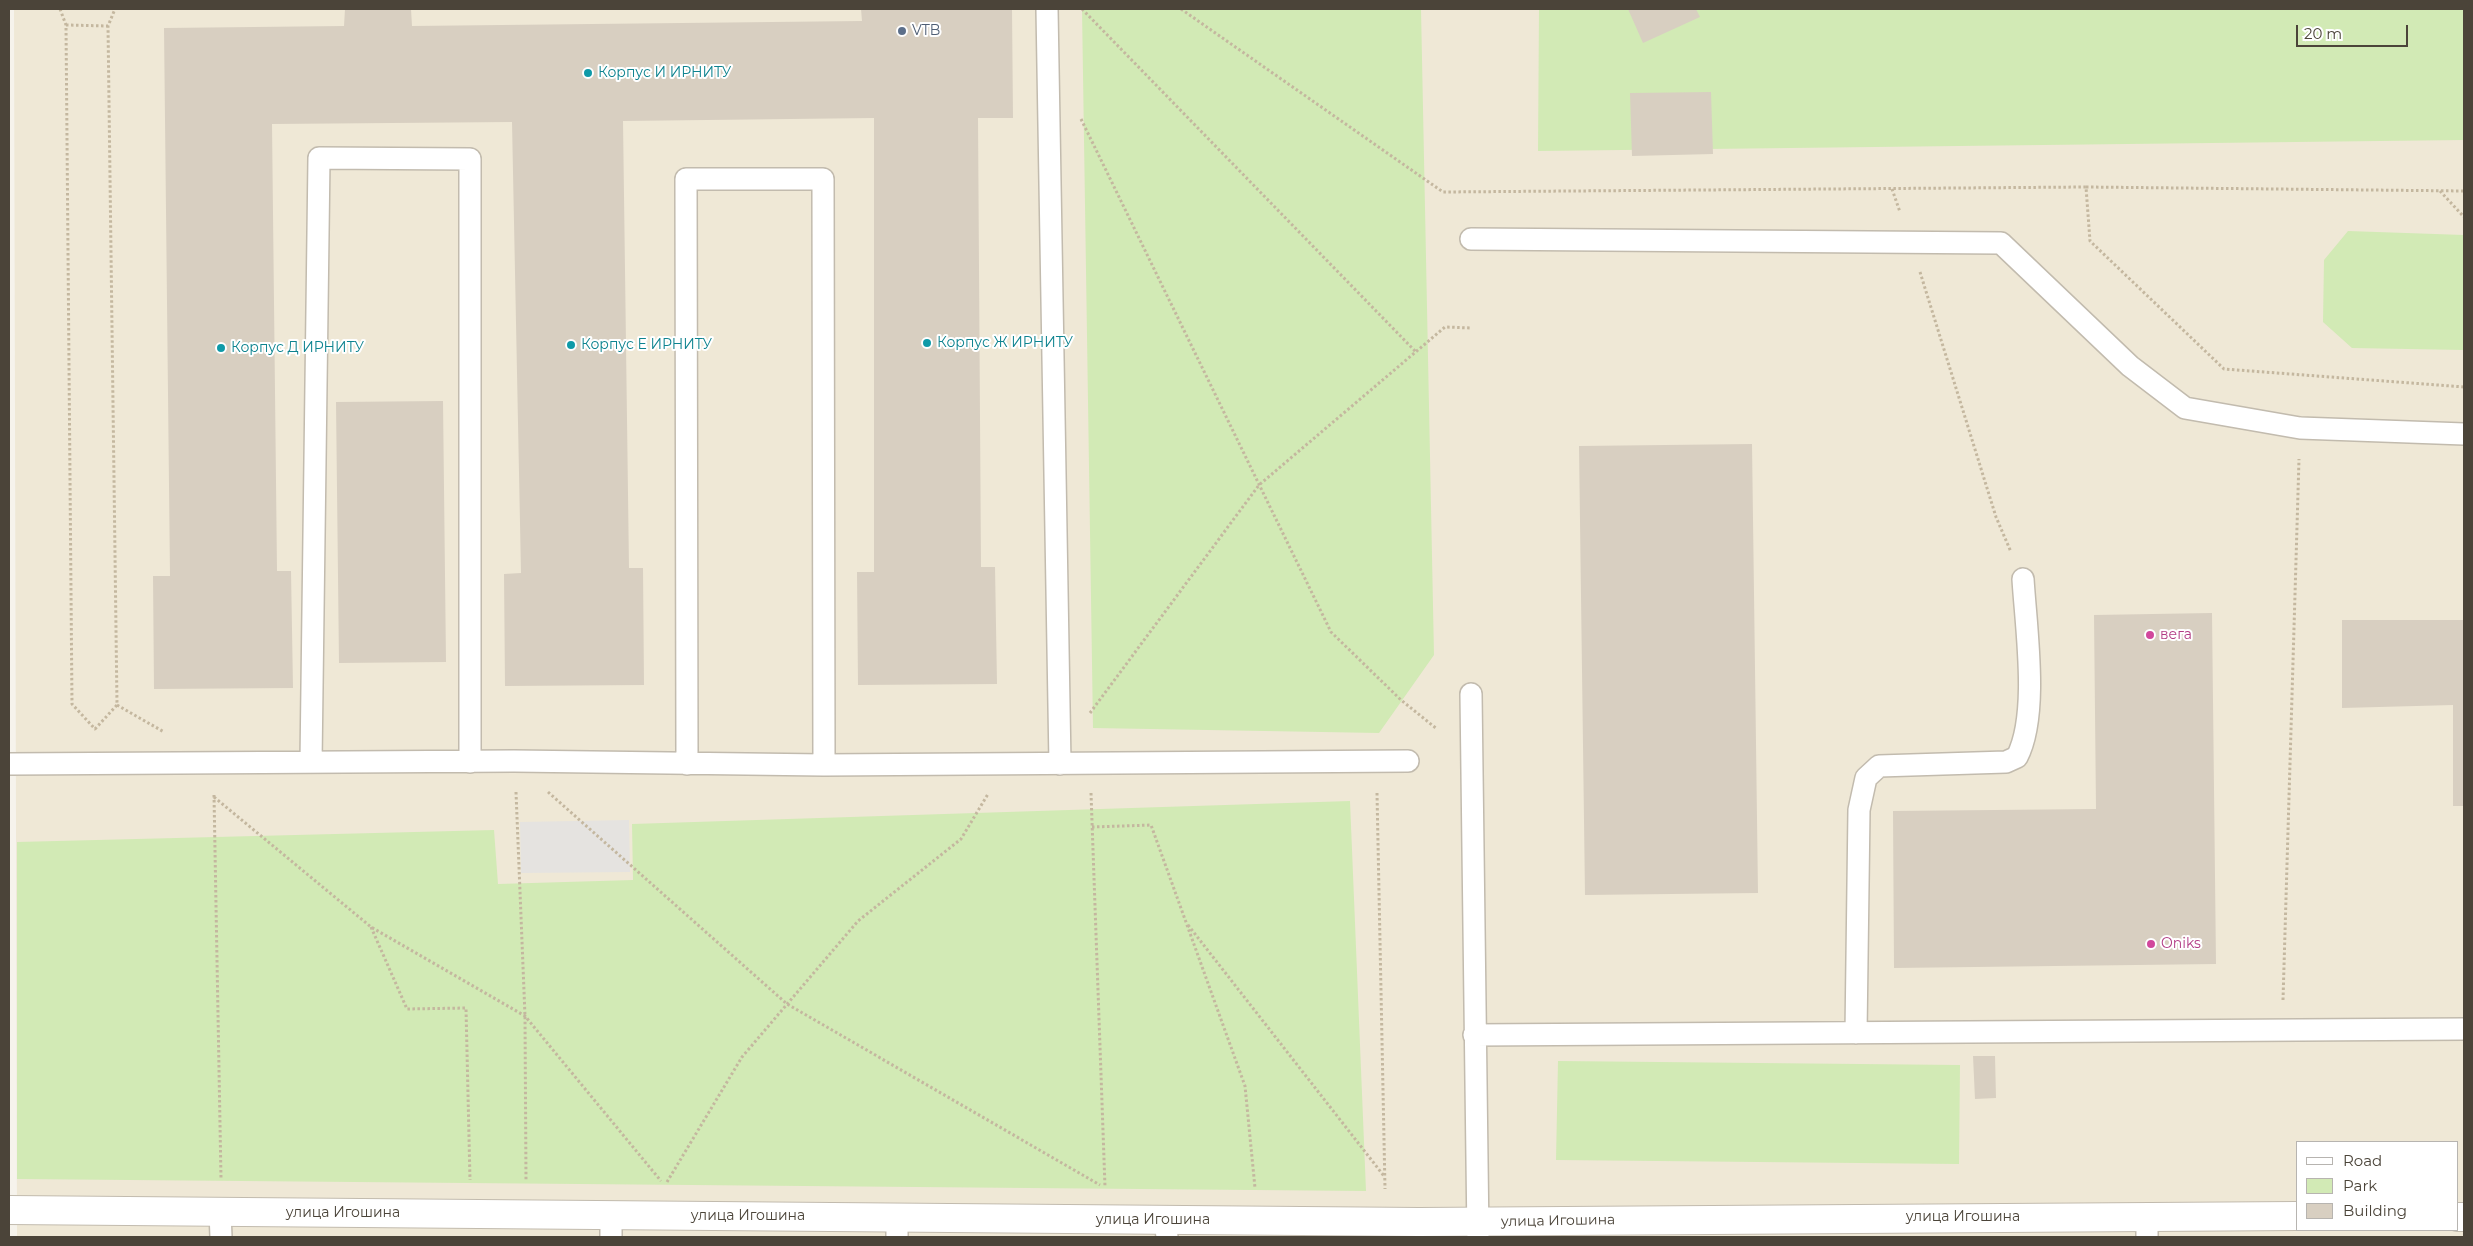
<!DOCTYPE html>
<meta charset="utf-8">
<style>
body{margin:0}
#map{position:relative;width:2473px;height:1246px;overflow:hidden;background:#f6f3ec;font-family:Montserrat,sans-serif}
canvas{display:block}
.frame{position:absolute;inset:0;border:10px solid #4b4439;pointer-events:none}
.legend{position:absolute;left:2296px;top:1141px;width:162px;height:90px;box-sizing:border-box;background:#fff;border:1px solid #b7b4b0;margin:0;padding:6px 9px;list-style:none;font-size:15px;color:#4b4439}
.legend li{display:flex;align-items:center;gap:10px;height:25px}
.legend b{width:25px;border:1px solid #b7b4b0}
.scale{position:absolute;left:2296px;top:25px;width:112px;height:22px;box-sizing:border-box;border:2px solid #4b4439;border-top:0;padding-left:6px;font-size:15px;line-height:18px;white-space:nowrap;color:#4b4439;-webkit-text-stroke:4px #fff;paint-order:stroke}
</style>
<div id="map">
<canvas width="2473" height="1246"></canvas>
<div class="frame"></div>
<ul class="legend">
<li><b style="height:6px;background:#fff"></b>Road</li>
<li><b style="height:14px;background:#d2eab5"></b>Park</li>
<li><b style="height:14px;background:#d8cfc1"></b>Building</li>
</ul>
<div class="scale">20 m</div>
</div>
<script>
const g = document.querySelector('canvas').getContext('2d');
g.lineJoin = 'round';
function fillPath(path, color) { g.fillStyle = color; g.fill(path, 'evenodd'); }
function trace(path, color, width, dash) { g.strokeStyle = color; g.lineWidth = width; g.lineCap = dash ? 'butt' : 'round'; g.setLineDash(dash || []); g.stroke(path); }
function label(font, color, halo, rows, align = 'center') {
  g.font = font + ' Montserrat,sans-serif'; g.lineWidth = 4; g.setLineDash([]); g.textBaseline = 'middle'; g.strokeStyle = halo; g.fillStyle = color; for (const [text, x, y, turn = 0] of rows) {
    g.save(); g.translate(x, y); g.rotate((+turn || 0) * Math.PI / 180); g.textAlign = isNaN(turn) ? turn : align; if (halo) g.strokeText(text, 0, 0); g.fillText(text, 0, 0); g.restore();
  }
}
fillPath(new Path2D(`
 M 14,9 L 2464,9 L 2464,1237 L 17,1237 ZM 2297,1142 L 2457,1142 L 2457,1230 L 2297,1230 Z`), '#efe8d6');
fillPath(new Path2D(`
 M 1082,9 L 1421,9 L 1434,655 L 1379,733 L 1093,728 Z
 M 1539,9 L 2464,9 L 2464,140 L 1538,151 Z
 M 2348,231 L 2464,235 L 2464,350 L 2352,348 L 2323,322 L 2324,260 Z
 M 1350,801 L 1366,1191 L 17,1179 L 17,842 L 494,830 L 498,884 L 633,880 L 632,824 Z
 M 1558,1061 L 1960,1065 L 1959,1164 L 1556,1160 Z`), '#d2eab5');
fillPath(new Path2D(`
 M 629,820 L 630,872 L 521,873 L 520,822 Z`), '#e5e3e0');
fillPath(new Path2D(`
 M 345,9 L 411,9 L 412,26 L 862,21 L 861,9 L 1012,9 L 1013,118 L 978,118 L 981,567 L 995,567 L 997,684 L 858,685 L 857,572 L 874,572 L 874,118 L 623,121 L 629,568 L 643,568 L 644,685 L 505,686 L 504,574 L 521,573 L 512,122 L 272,124 L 277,571 L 291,571 L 293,688 L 154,689 L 153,576 L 170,576 L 164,28 L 344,26 Z
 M 1628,9 L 1696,9 L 1700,17 L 1643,43 Z
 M 1711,92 L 1713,154 L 1632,156 L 1630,93 Z
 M 443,401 L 446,662 L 339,663 L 336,402 Z
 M 1752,444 L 1758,893 L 1585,895 L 1579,446 Z
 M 2212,613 L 2216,964 L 1894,968 L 1893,811 L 2096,809 L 2094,615 Z
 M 2342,620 L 2464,620 L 2464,806 L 2453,806 L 2453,705 L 2342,708 Z
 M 1973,1056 L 1995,1056 L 1996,1098 L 1975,1099 Z`), '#d8cfc1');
const service = new Path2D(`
 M 1047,9 L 1060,764
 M 1471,239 L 2001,243 L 2130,366 L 2185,408 L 2300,428 L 2464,434
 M 1471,694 L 1478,1237
 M 311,762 L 319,158 L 470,159 L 470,762
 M 9,764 L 514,761 L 824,765 L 1408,761
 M 687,764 L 686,179 L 823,179 L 824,765
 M 1856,1033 L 1859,810 L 1866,778 L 1879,766 L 2006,762 L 2017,757 C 2039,715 2026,628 2023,579
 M 1474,1035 L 2464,1029
 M 220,1212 L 221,1237
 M 2147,1216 L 2147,1237
 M 897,1217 L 897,1237
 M 1165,1220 L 1167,1237
 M 611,1237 L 611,1215`);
const minor = new Path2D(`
 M 9,1210 L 1419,1222 L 2297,1216
 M 2457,1217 L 2464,1217`);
trace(service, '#c2bbae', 24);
trace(minor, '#c2bbae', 30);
trace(new Path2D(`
 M 60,9 L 66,25 L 72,704 L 95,729 L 117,705 L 108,26 L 115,9
 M 1082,9 L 1416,352
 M 1181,9 L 1443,192 L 2086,187 L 2090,241 L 2224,369 L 2464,387
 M 66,25 L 108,26
 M 1081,119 L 1331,632 L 1401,700 L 1437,729
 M 2086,187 L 2464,191
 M 1892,189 L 1900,212
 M 2440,191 L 2464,217
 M 1920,272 L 1996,517 L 2011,552
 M 117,705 L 164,732
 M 1090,713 L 1259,485 L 1445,327 L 1471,328
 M 516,792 L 525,1016 L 526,1181
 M 548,792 L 787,1004 L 1100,1185
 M 1091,793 L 1105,1187
 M 1377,793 L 1385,1189
 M 214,795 L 221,1179
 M 214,797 L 371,927 L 525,1016 L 661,1181
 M 1092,827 L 1151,825 L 1245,1086 L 1255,1188
 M 1188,925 L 1384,1176
 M 371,927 L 407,1009 L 466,1008 L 470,1180
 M 2283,1000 L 2299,459
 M 667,1182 L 742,1057 L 858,921 L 961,839 L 988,794`), '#c4b79f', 3, [2.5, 2.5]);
trace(service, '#fff', 21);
trace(minor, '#fff', 28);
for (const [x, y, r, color] of [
 [902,31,5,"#5c6f8a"],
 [588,73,5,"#0f9aa8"],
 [927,343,5,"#0f9aa8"],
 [571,345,5,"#0f9aa8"],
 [221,348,5,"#0f9aa8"],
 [2150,635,5,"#d1479c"],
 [2151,944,5,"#d1479c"]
]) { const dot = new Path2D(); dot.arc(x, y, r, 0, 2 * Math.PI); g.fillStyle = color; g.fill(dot); trace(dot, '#fff', 2); }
label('14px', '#4e5e75', '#fff', [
 ["VTB",912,31]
], 'left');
label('14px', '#0d838f', '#fff', [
 ["Корпус И ИРНИТУ",598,73],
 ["Корпус Ж ИРНИТУ",937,343],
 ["Корпус Е ИРНИТУ",581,345],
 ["Корпус Д ИРНИТУ",231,348]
], 'left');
label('14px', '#b23c85', '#fff', [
 ["вега",2160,635],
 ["Oniks",2161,944]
], 'left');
label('14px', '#4b4439', '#fff', [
 ["улица Игошина",343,1213],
 ["улица Игошина",748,1216],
 ["улица Игошина",1963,1217],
 ["улица Игошина",1153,1220],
 ["улица Игошина",1558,1221,-1]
]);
</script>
